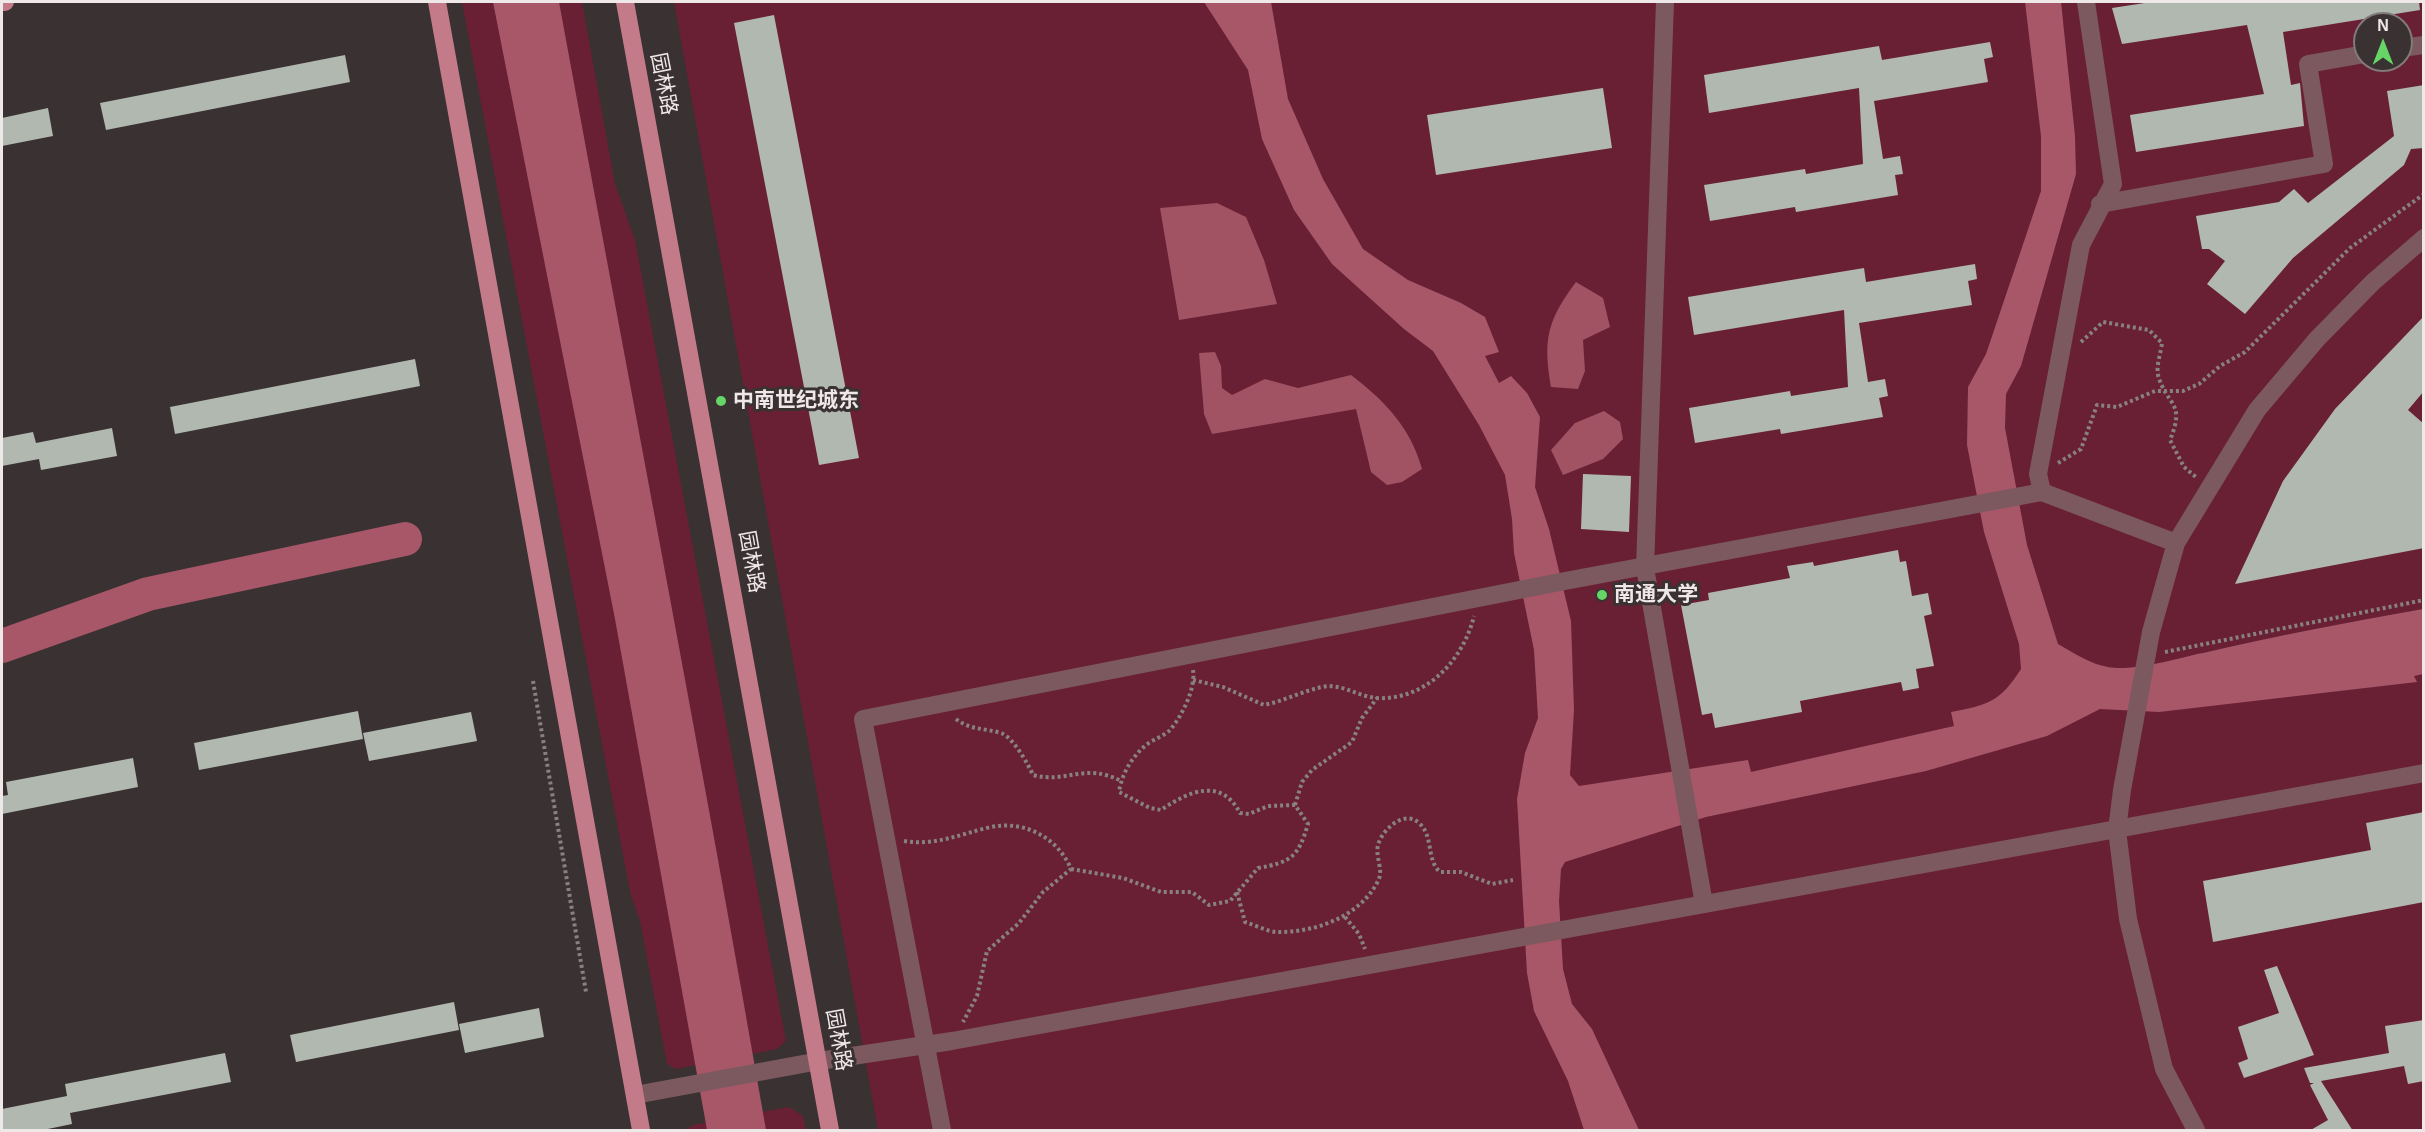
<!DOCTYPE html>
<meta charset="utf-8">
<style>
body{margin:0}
#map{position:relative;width:2425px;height:1132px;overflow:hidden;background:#3a3132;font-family:Helvetica,sans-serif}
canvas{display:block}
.frame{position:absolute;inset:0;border:3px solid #eee8e8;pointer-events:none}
.north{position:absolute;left:2353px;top:12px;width:60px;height:60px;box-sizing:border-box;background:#3a3132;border:2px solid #827a7b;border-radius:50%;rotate:0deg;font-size:16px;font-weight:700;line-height:24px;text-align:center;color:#eee8e8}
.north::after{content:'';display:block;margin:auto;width:21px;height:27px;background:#66d466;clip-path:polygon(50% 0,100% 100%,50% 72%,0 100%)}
</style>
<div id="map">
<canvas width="2425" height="1132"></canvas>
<div class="frame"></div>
<div class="north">N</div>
</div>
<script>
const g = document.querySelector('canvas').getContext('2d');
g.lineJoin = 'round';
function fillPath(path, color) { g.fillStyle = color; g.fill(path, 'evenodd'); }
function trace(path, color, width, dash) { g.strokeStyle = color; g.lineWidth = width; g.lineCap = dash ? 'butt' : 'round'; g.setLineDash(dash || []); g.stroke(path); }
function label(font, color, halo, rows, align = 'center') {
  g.font = font + ' Helvetica,"Noto Sans SC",sans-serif'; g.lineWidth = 6; g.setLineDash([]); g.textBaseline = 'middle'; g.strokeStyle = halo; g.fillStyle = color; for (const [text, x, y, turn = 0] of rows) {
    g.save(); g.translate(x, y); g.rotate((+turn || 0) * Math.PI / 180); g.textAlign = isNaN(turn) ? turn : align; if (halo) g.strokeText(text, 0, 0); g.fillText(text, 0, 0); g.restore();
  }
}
fillPath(new Path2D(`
 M 462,2 L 582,2 L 615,184 L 635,240 L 786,1041 L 777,1049 L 676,1069 L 667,1064 L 640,921 L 630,892 Z
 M 674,2 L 2423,2 L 2423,1130 L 878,1130 ZM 2365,24 L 2401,24 L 2401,60 L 2365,60 Z
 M 789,1107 L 803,1116 L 806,1130 L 686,1130 L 693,1125 Z`), '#692034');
fillPath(new Path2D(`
 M 1217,203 L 1246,217 L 1264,260 L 1277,304 L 1179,320 L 1160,208 Z
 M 1576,282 L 1603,298 L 1610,327 L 1583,340 L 1585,371 L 1578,389 L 1551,387 C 1543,339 1547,321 1576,282 Z
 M 1215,352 L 1221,366 L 1222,388 L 1232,395 L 1265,379 L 1298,388 L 1351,375 C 1384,400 1411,428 1422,469 L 1402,482 L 1387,485 L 1371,472 L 1356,409 L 1212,434 L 1204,414 L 1199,353 Z
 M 1604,411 L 1620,422 L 1623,439 L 1603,459 L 1563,475 L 1551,450 L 1575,423 Z`), '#a15263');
fillPath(new Path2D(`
 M 493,2 L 559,2 C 628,378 701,754 766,1130 L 707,1130 L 615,619 Z
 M 1204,2 L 1271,2 L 1288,99 L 1323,179 L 1363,249 L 1408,280 L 1461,303 L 1485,317 L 1499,352 L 1485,356 L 1499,383 L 1511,376 L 1527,393 L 1540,417 L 1535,487 L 1549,529 L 1571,621 L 1574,710 L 1570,775 L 1579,786 L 1748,760 L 1751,772 L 1954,726 L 1951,712 C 1988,705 2000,702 2021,669 L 2019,644 L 1984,532 L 1967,445 L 1968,387 L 1986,354 L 2041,191 L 2041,136 L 2025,2 L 2061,2 L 2075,136 L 2076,174 L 2021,366 L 2006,394 L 2005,428 L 2027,545 L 2058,644 C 2074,653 2090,664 2108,667 C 2134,672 2177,658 2203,653 C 2276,636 2349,622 2423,609 L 2423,674 L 2414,676 L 2417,682 L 2159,712 L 2100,709 L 2047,736 L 1926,771 L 1706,817 L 1565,862 L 1561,869 L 1559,901 L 1563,969 L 1572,1004 L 1592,1029 L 1639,1130 L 1584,1130 L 1568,1081 L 1534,1011 L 1527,973 L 1517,799 L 1525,753 L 1538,718 L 1534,650 L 1514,553 L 1512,519 L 1505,475 L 1479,425 L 1433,351 L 1404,329 L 1332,264 L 1294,210 L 1262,139 L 1248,70 Z`), '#a75768');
trace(new Path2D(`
 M 2,646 L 148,594 L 405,539`), '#a75768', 34);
fillPath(new Path2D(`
 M 2151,2 L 2419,2 L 2420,10 L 2283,32 L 2291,85 L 2300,83 L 2304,126 L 2136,152 L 2130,115 L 2264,94 L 2247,25 L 2122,44 L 2112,8 Z
 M 774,15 L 859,458 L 819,465 L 734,23 Z
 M 1990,42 L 1993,57 L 1984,59 L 1988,82 L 1874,101 L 1883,159 L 1900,156 L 1903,174 L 1895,175 L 1898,195 L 1796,212 L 1795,207 L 1710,221 L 1704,185 L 1805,169 L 1806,174 L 1863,164 L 1859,88 L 1709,113 L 1704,75 L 1879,46 L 1882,60 Z
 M 345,55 L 350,82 L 106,130 L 100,103 Z
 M 2424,85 L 2424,148 L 2411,149 L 2404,165 L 2293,258 L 2245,314 L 2207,284 L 2225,261 L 2209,249 L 2202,249 L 2196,216 L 2279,202 L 2294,189 L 2308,203 L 2394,136 L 2387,91 Z
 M 1603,88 L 1612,148 L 1436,175 L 1427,115 Z
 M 48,108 L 53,136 L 2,146 L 2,118 Z
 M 1975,264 L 1977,279 L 1968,281 L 1972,305 L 1859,323 L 1868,382 L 1885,379 L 1888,396 L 1879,398 L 1883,417 L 1781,434 L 1780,429 L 1695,443 L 1689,408 L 1790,391 L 1791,396 L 1848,387 L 1844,310 L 1694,335 L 1688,297 L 1864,268 L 1866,282 Z
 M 2424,316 L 2424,391 L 2408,410 L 2424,424 L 2424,548 L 2235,584 L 2283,481 L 2335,409 Z
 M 415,359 L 420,386 L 175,434 L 170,407 Z
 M 112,428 L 117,456 L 41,470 L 39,459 L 2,466 L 2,438 L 33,432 L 36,443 Z
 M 1583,474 L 1631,476 L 1629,532 L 1581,529 Z
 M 1898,550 L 1900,562 L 1906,561 L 1912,596 L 1928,593 L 1932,614 L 1924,616 L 1934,666 L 1916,669 L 1919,688 L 1903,691 L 1901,682 L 1800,701 L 1802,712 L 1715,728 L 1712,713 L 1702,715 L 1681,605 L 1709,600 L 1708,593 L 1790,578 L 1787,566 L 1813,562 L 1814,566 Z
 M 358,711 L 363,739 L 199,770 L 194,743 Z
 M 471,712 L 477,741 L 369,761 L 363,733 Z
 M 133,758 L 138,787 L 2,814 L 2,796 L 8,795 L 6,782 Z
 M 2424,812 L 2424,902 L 2213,942 L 2203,881 L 2371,850 L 2366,823 Z
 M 2277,966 L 2314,1055 L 2244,1078 L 2238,1063 L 2248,1059 L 2238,1027 L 2279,1013 L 2264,970 Z
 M 454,1002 L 459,1030 L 296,1062 L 290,1035 Z
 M 539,1008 L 544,1037 L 465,1053 L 459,1024 Z
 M 2424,1020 L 2424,1081 L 2408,1084 L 2404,1066 L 2321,1081 L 2353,1131 L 2309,1131 L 2328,1120 L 2310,1085 L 2314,1083 L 2310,1083 L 2304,1068 L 2389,1053 L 2385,1026 Z
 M 225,1053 L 231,1082 L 70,1113 L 72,1124 L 38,1131 L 2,1131 L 2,1109 L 67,1096 L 65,1084 Z`), '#b0b8b0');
trace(new Path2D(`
 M 2081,342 L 2103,322 L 2149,330 L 2162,343 C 2161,352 2156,366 2158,375 C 2167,407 2186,401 2170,440 L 2184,467 L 2197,478
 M 2058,463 L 2081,449 L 2097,405 L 2117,407 L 2155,391 L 2183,391 L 2199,384 L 2220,366 L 2245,352 L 2350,248 L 2424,194
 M 2165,652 L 2424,600
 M 1193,680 L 1223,687 L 1264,705 C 1284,701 1303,691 1322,687 C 1342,683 1357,696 1376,698 C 1425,701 1463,661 1474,616
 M 533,681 L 586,992
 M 956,719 C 970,730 984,728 1001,733 C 1013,737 1028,764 1033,775 C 1066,784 1085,762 1121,781
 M 1295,805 L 1302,782 L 1312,770 L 1352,742 L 1362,718 L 1377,698
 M 904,841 C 936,846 960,834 991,827 C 1025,820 1058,838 1071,869 L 1043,892 L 1019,923 L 987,951 L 977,996 L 963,1022
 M 1071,869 L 1123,878 L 1161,892 L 1192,892 L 1209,905 L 1230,901 L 1258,868 C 1292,862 1298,857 1308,824 L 1295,805 L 1268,806 L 1249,814 L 1240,813 C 1221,777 1189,791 1161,810 L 1150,808 L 1119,792 C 1122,773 1132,757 1146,745 C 1154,739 1164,736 1170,730 C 1182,716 1196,688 1193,670
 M 1237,892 L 1245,922 C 1255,925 1266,931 1276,932 C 1314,933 1360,917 1378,881 C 1384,870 1375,857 1378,845 C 1382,830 1404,809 1419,823 C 1434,836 1426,860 1440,872 L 1461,872 L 1492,884 L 1513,880
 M 1345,917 L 1359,934 L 1365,949`), '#888081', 4, [3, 3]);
trace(new Path2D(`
 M 1665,2 L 1645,568 L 1704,904
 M 2401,48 L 2424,45
 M 2100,204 L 2324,164 L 2308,64 L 2365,54
 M 2042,492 L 2038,474 L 2081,245 L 2113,184 L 2086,2
 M 635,1095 L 819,1061 L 952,1041 L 2424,773
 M 942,1130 L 863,719 L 1565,581 L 2042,492 L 2176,543
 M 2196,1130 L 2164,1069 L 2128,919 L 2117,830 L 2122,790 L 2151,632 L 2176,543 L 2257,410 L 2317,339 L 2373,282 L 2424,238`), '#7c595f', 18);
trace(new Path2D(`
 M 2,2 L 5,2
 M 437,2 L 641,1130
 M 625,2 L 830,1130`), '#c37b89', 18);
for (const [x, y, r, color] of [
 [721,401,6,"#66d466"],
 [1602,595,6,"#66d466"]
]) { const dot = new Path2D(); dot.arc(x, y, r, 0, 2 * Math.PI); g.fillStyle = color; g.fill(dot); trace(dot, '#3a3132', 2); }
label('21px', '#eee8e8', '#3a3132', [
 ["园林路",663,84,79],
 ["园林路",751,562,80],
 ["园林路",838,1040,80]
]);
label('bold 21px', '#eee8e8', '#3a3132', [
 ["中南世纪城东",733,401],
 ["南通大学",1614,595]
], 'left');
</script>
